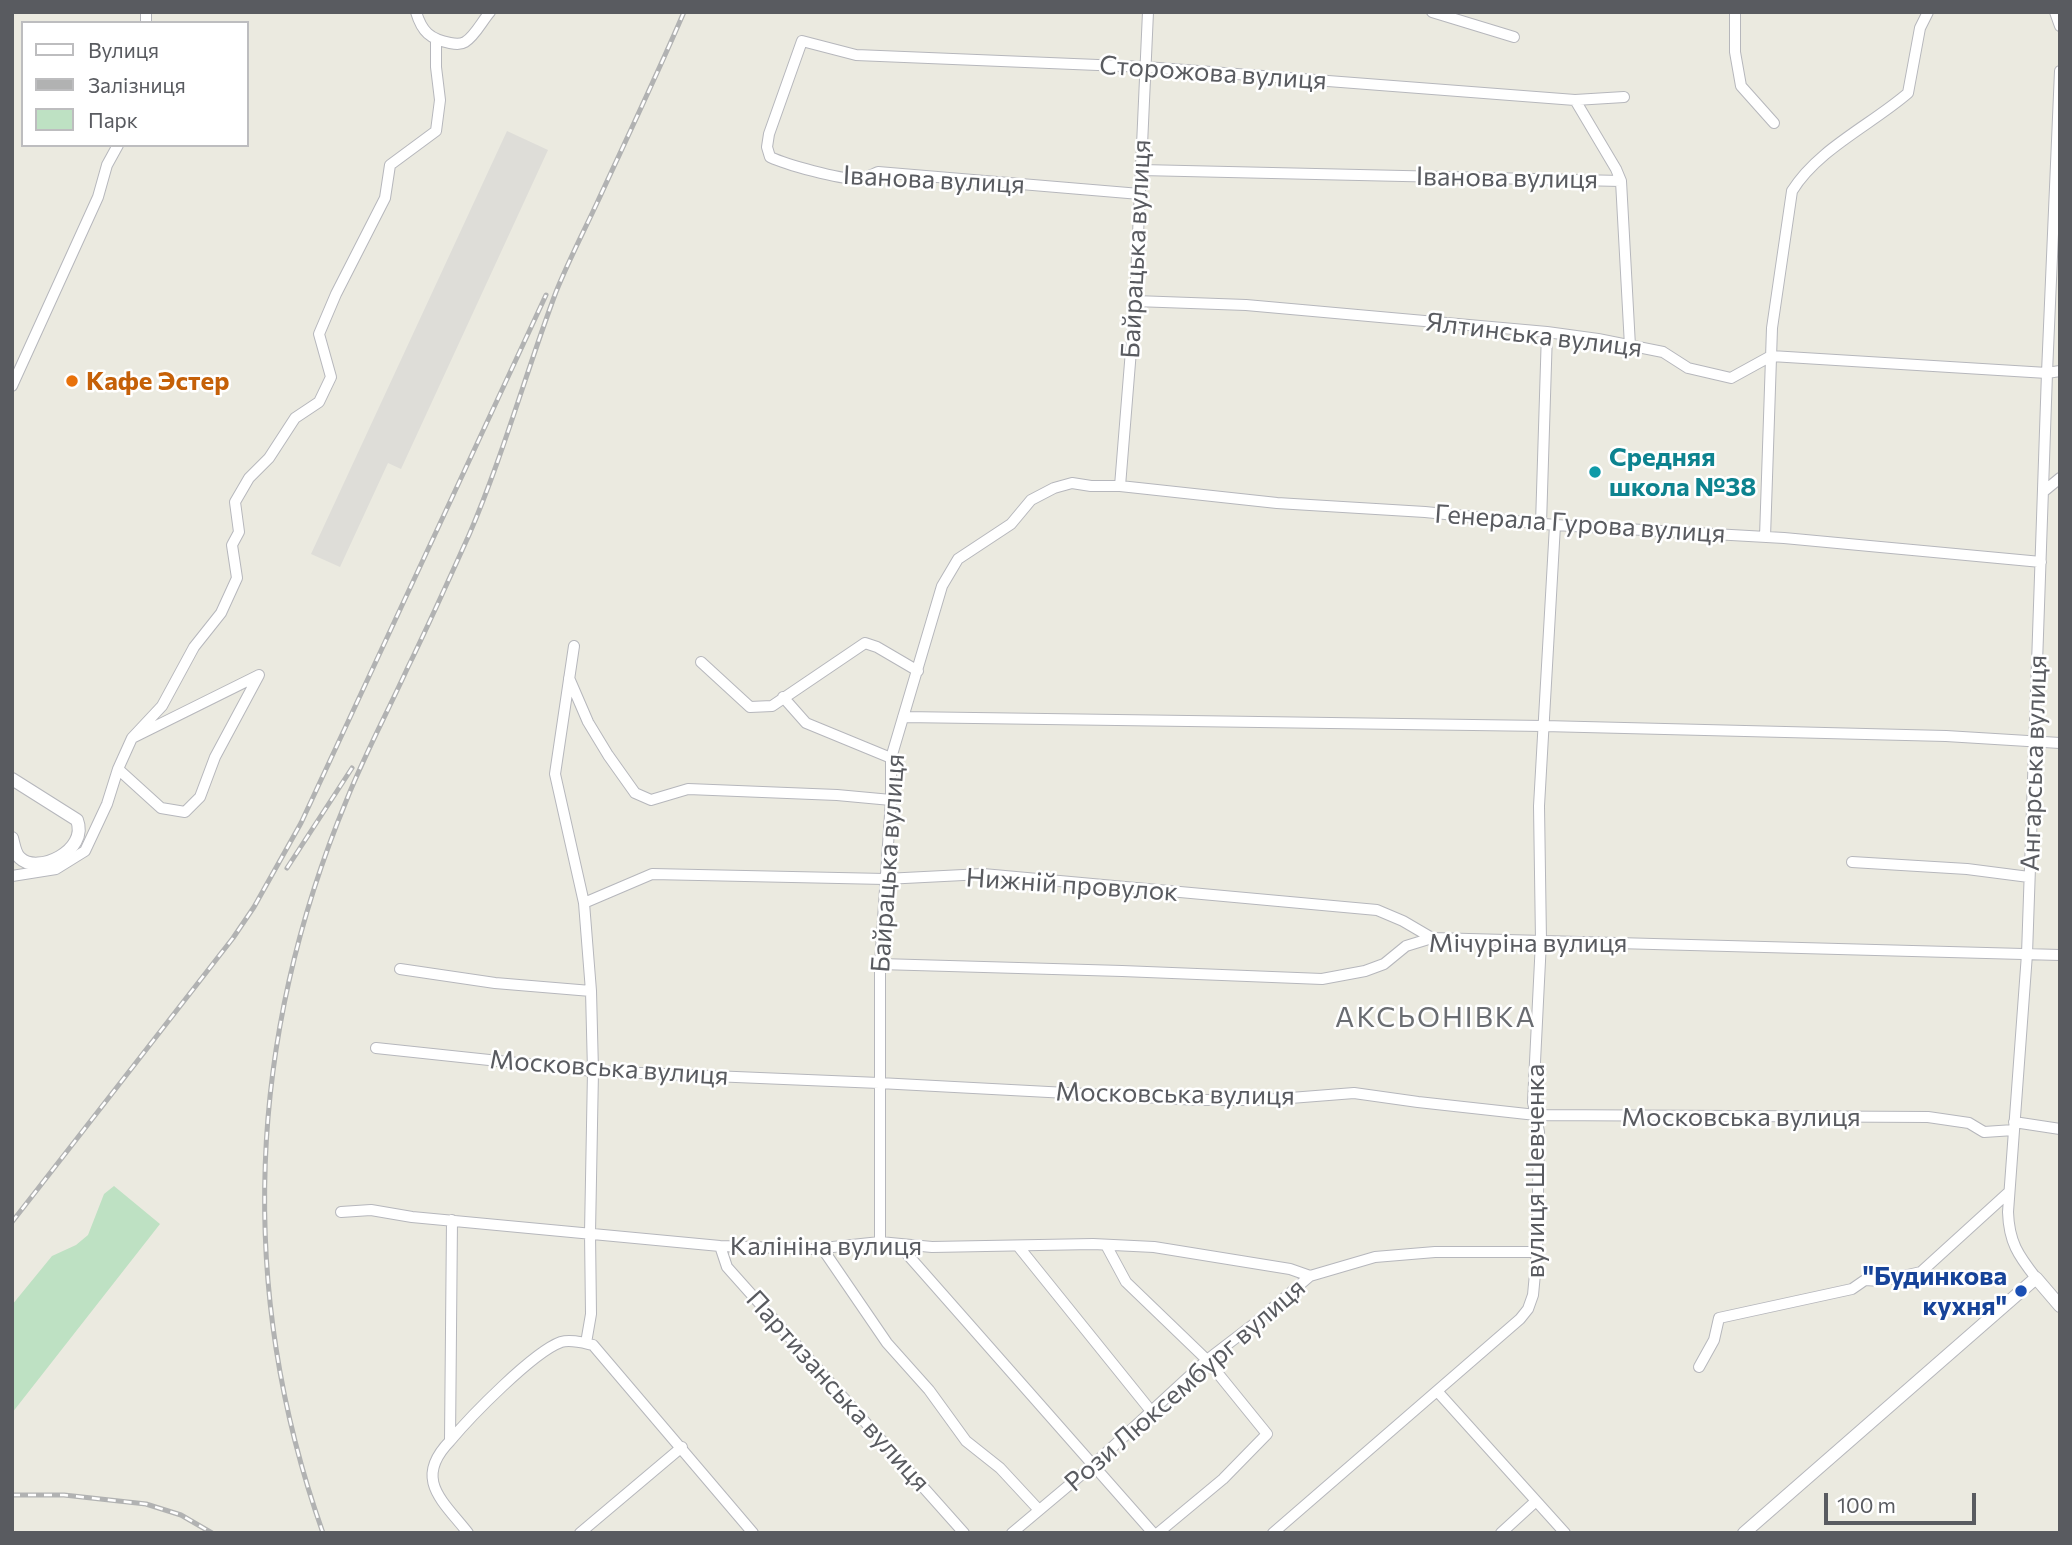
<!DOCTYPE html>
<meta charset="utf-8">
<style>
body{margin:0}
#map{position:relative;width:2072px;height:1545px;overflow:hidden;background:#ebeae0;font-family:Commissioner,sans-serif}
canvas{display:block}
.frame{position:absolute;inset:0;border:14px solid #595b60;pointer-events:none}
.legend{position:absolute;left:21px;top:21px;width:228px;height:126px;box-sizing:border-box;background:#fff;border:2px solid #bdbdbf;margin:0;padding:9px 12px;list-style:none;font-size:21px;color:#595b60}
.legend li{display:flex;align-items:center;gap:14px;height:35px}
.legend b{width:35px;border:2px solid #bdbdbf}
.scale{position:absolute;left:1824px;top:1493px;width:152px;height:32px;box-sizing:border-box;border:4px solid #595b60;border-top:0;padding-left:9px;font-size:21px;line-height:24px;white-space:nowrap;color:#595b60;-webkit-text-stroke:5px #fff;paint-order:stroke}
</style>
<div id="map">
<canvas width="2072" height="1545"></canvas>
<div class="frame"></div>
<ul class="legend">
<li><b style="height:9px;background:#fff"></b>Вулиця</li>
<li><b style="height:9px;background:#b1b2b2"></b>Залізниця</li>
<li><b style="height:19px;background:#bee1c3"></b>Парк</li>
</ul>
<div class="scale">100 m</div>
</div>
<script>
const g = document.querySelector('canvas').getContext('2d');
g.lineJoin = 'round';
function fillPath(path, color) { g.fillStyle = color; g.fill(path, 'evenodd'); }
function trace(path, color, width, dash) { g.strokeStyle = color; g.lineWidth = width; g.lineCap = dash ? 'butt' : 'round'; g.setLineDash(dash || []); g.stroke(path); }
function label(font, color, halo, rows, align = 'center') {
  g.font = font + ' Commissioner,sans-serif'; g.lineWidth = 5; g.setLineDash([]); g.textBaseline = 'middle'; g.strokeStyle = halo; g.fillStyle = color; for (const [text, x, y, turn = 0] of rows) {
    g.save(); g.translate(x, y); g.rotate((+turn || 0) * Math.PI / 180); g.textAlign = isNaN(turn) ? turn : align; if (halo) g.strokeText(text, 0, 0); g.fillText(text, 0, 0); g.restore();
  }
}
fillPath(new Path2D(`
 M 507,131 L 548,150 L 401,469 L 388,463 L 340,567 L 311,554 Z`), '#deddd8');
fillPath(new Path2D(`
 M 114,1186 L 160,1224 L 12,1413 L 12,1305 L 52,1256 L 76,1245 L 88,1235 L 104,1194 Z`), '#bee1c3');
const minor = new Path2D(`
 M 416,12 C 422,32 430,39 450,43 C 455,44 460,45 465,42 C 475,36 482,21 490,12
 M 1432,12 L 1514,37
 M 1735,12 L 1735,52 L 1741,86 L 1774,123
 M 2055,12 L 2060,26
 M 146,23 L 146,12
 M 1575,100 L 1616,169 L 1621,181 L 1630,346
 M 1141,170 L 1621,181
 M 1140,194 L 878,172 C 871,175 864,179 857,179 C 839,179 787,165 770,157 L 767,147 L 769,134 L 802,41 L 856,55 L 1146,67 L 1575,100 L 1624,97
 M 1135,301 L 1246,305 L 1547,332 L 1598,339 L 1663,352 L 1688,368 L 1731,378 L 1771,356 L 2047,373 L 2060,371
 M 12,386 L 98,197 L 107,165 L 118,145
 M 1120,486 L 1135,301 L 1148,12
 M 2043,492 L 2060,478
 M 1541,524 L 1547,332
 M 1765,537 L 1772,328 L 1792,191 C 1818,149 1871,125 1908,93 L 1920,28 L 1928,12
 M 574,646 L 555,774 L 584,903 L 591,991 L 593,1071 L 590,1233 L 591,1314 L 586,1343
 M 701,662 L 750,707 L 772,706 L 865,643 L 877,647 L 918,671
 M 569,678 L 588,722 L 608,755 L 635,793 L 651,800 L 688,789 L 837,795 L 891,800
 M 783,697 L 806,723 L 891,758
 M 903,717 L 1544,726 L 1946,736 L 2060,743
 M 132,738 L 162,706 L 194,647 L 221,613 L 237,578 L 232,545 L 239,532 L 235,502 L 249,478 L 269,458 L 295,418 L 319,402 L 331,377 L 319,334 L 336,294 L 385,198 L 390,165 L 436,131 L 440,100 L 436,67 L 436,41
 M 1852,862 L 1967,869 L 2029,877
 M 12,876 L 56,869 L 85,851 L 107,804 L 118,769 L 132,738 L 259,675 L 215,757 L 200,797 L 185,812 L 161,808 L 118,769
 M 584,903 L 652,874 L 885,879 L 983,874 L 1377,910 L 1403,921 L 1432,938
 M 880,964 L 1122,971 L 1322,979 L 1365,971 L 1384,964 L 1406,946 L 1432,938 L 2060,955
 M 400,969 L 495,983 L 591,991
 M 376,1048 L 593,1071 L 879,1083 L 1199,1100 L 1265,1100 L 1354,1093 L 1418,1102 L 1536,1115 L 1928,1117 L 1969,1123 L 1984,1132 L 2014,1130
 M 2014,1122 L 2060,1129
 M 341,1212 L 371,1210 L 412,1217 L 720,1246 L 814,1249 L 880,1242 L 932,1247 L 1093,1244 L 1154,1247 L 1290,1269 L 1310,1276
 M 452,1220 L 450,1441 C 413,1479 442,1500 468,1533
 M 880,1242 L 880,964 L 891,800 L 891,758 L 942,586 L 958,559 L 1011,524 L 1031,500 L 1054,488 L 1072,483 L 1091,486 L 1120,486 L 1277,503 L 1425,512 L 1555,525 L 1784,538 L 2041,562
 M 1106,1245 L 1126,1282 L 1207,1360 L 1267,1434 L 1223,1479 L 1158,1533
 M 720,1246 L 727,1267 L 964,1533
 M 900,1246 L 1153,1533
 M 1018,1246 L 1151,1411
 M 822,1248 L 887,1343 L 929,1390 L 966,1441 L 1000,1468 L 1039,1510
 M 2036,1278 C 2018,1255 2009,1242 2008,1212 L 2027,954 L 2047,373 L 2060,71
 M 1699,1367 L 1714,1340 L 1719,1318 L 1852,1289 L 1865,1280 L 1881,1281 L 1921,1272 L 2009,1192
 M 1437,1391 L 1565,1533
 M 450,1441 C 470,1417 533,1352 561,1342 C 571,1339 584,1343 593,1345 L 753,1533
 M 580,1533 L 682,1447
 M 1012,1533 L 1093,1465 L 1207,1360 L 1254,1324 L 1310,1276 L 1375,1257 L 1435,1252 L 1537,1252
 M 1273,1533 L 1520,1319 L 1528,1309 L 1533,1295 L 1537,1252 L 1539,1132 L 1533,1102 L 1541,941 L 1539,806 L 1555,525
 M 1501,1533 L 1536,1501`);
const tertiary = new Path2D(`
 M 12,779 L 77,820 C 89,851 37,875 20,858 C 15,854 14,845 12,838
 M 1744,1533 L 2036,1278 L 2060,1306`);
trace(minor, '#b6b7bc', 12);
trace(tertiary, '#b6b7bc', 14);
trace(minor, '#fff', 10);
trace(tertiary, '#fff', 12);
const rail = new Path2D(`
 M 287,868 L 352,768
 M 12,1222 L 233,938 L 254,907 L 301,823 L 546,295
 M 12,1495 L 64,1495 L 146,1504 L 181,1515 L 212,1533
 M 323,1533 C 236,1288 248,1038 347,799 C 365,754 388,711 408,667 C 429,624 449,579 469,535 C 503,456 526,372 556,292 C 568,262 583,233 597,203 C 626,140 656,77 684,12`);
trace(rail, '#b1b2b2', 5);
trace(rail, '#fff', 2.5, [8]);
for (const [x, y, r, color] of [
 [72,381,7,"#e8710a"],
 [1595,472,7,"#0f9aa8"],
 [2021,1291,7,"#1a4fb4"]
]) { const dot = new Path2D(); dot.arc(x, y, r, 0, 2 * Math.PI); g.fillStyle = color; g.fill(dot); trace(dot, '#fff', 2.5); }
label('26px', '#595b60', '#fff', [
 ["Сторожова вулиця",1213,73,4],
 ["Іванова вулиця",1507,178,1],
 ["Іванова вулиця",934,180,3],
 ["Байрацька вулиця",1136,249,-87],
 ["Ялтинська вулиця",1534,335,7],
 ["Генерала Гурова вулиця",1580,524,4],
 ["Ангарська вулиця",2034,763,-88],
 ["Байрацька вулиця",888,863,-86],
 ["Нижній провулок",1072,885,4],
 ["Мічуріна вулиця",1528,943],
 ["Московська вулиця",609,1068,4],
 ["Московська вулиця",1175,1094,1],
 ["Московська вулиця",1741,1117],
 ["вулиця Шевченка",1535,1171,-90],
 ["Калініна вулиця",826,1246],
 ["Рози Люксембург вулиця",1185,1385,-41],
 ["Партизанська вулиця",838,1391,48]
]);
label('bold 26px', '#c56008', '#fff', [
 ["Кафе Эстер",86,381]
], 'left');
label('bold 26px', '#0d838f', '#fff', [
 ["Средняя",1609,457],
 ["школа №38",1609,487]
], 'left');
label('bold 26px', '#164399', '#fff', [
 ["\"Будинкова",2007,1276],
 ["кухня\"",2007,1306]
], 'right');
g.letterSpacing = '2px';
label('28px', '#6a6d72', '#fff', [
 ["АКСЬОНІВКА",1436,1018]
]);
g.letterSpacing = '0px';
</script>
